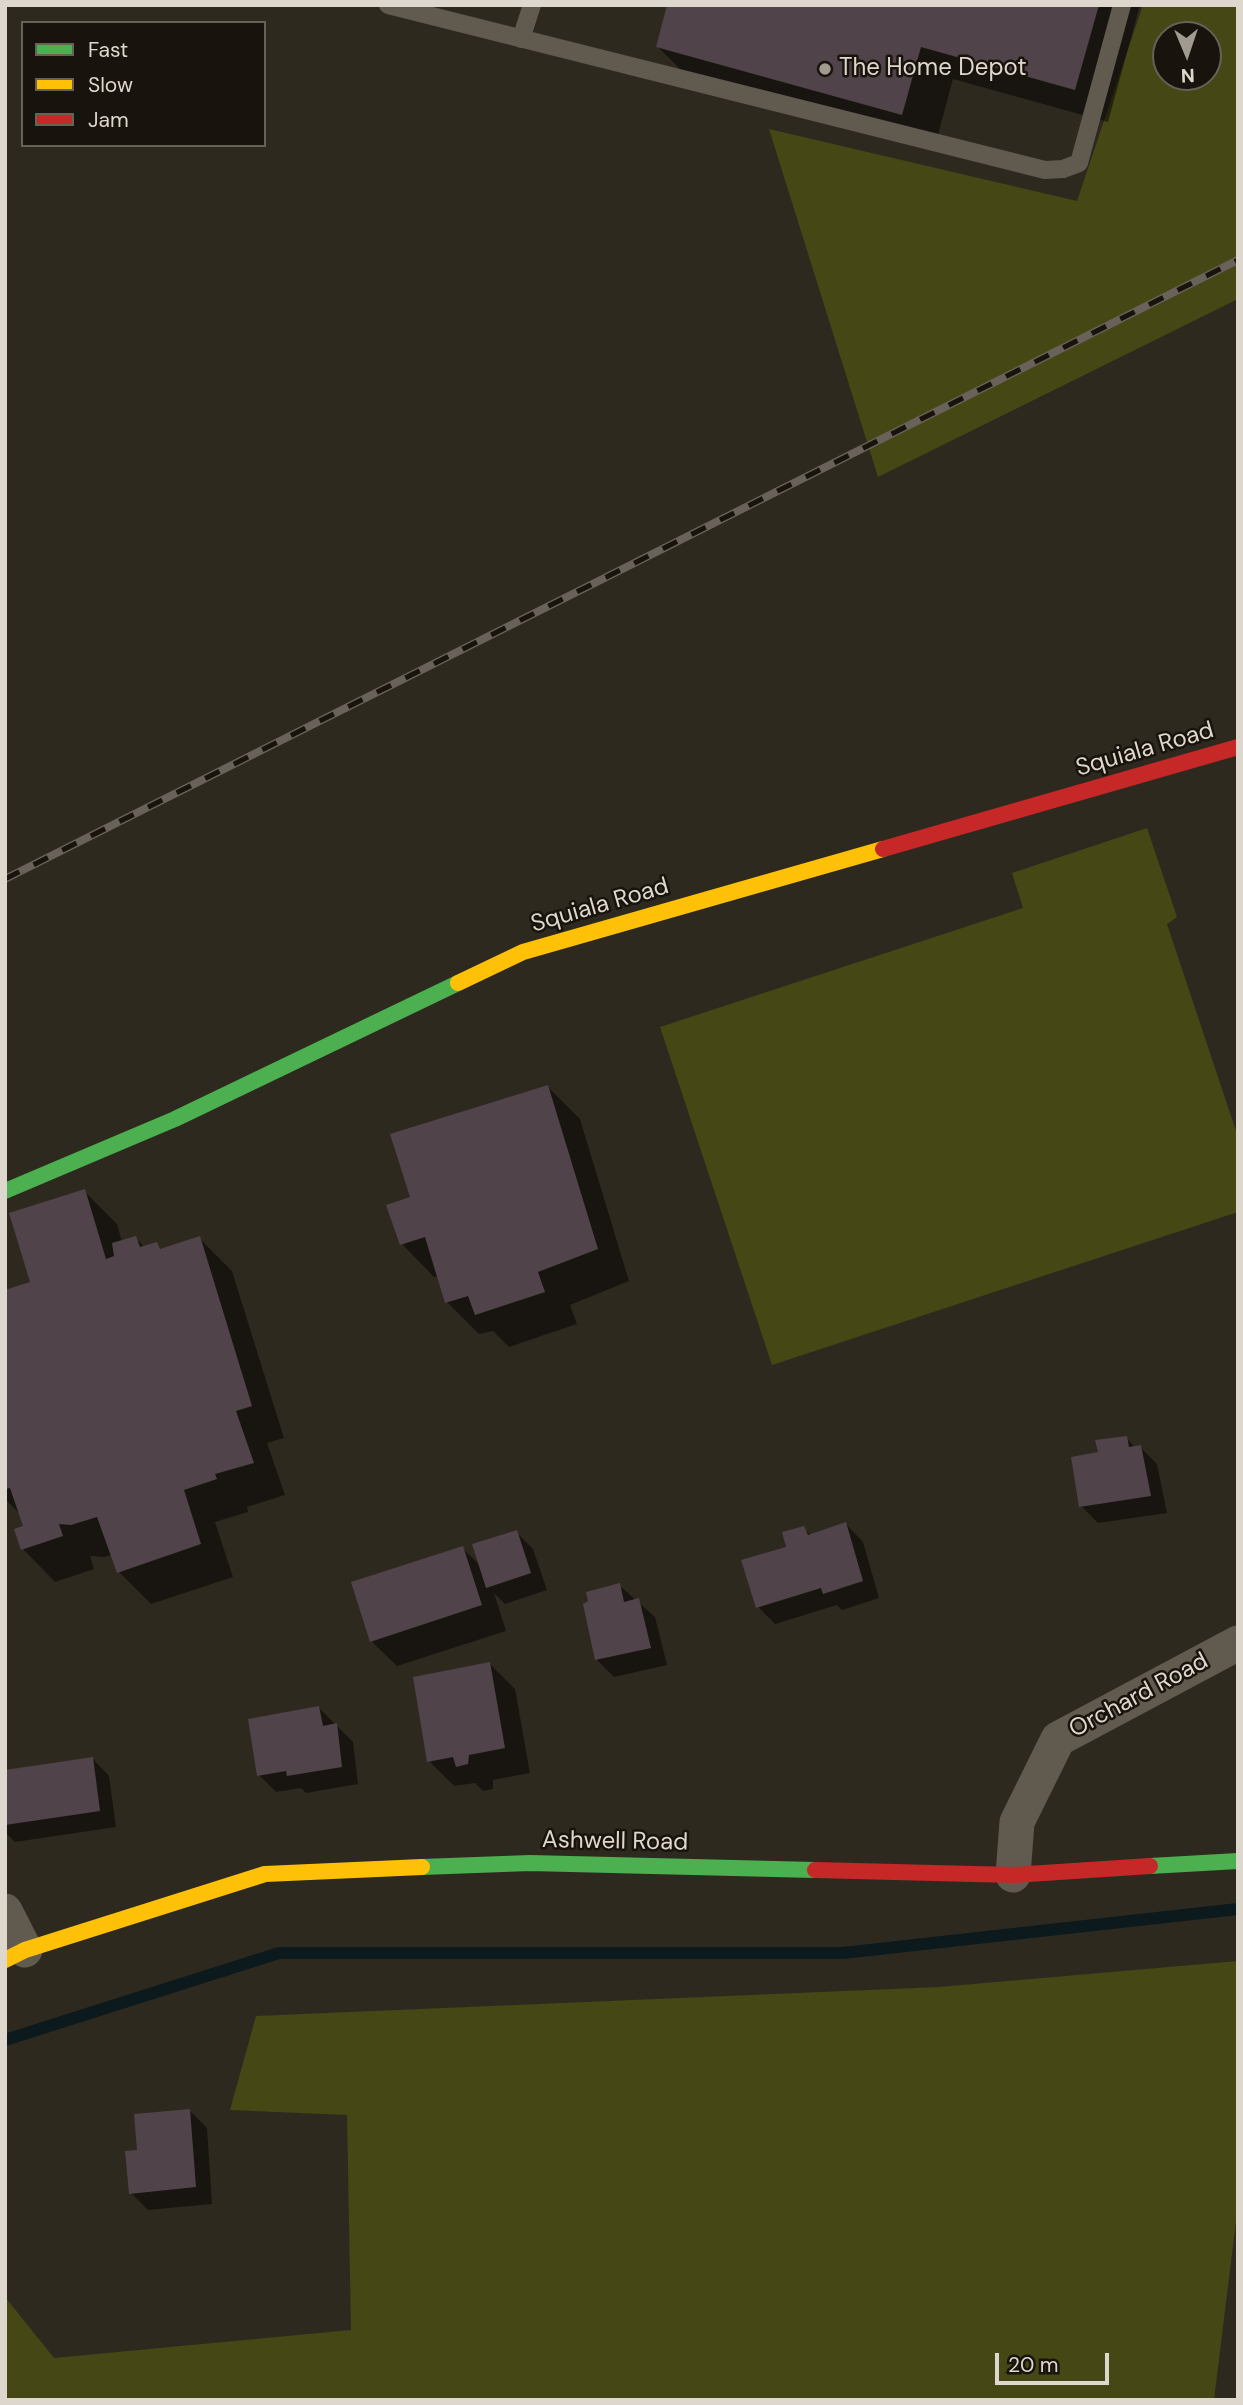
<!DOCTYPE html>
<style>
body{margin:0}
#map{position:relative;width:1243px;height:2405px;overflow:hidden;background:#2e291f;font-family:"DM Sans",sans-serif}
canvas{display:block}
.frame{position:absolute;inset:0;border:7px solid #ded7cd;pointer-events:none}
.legend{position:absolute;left:21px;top:21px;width:245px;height:126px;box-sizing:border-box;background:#18130c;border:2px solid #676159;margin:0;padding:9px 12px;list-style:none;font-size:21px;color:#ded7cd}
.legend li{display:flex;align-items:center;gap:14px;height:35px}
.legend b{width:35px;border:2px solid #676159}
.north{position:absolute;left:1152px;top:21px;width:70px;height:70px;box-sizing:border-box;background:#18130c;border:2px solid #676159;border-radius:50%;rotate:178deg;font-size:19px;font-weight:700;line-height:28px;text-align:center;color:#ded7cd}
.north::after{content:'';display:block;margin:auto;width:24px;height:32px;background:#a09a90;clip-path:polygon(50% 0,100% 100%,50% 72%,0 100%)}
.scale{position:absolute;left:995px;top:2353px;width:114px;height:32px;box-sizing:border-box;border:4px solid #ded7cd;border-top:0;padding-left:9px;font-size:21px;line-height:24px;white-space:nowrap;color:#ded7cd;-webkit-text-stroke:5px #18130c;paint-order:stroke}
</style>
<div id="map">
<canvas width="1243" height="2405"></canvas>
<div class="frame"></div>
<ul class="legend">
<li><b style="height:9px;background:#4caf50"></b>Fast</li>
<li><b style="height:9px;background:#ffc107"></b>Slow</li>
<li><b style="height:9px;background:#c62828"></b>Jam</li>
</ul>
<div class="north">N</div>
<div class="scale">20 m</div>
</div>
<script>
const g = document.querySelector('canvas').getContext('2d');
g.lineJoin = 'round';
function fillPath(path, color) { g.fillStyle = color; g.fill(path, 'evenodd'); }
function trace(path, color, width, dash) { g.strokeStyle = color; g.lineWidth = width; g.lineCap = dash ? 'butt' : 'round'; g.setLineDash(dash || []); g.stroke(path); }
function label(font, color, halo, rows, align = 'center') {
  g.font = font + ' "DM Sans",sans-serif'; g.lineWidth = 5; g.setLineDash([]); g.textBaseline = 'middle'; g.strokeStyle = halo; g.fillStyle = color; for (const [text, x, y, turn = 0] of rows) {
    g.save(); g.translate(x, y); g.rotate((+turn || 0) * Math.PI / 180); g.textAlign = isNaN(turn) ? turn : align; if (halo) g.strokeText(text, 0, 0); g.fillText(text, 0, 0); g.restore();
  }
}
fillPath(new Path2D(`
 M 1143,5 L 1238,5 L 1238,299 L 878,477 L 769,129 L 1077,201 ZM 1166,35 L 1208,35 L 1208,77 L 1166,77 Z
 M 1147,828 L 1177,917 L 1167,924 L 1238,1137 L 1238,1212 L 772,1365 L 660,1027 L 1023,908 L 1012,873 Z
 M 1238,1961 L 1238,2205 L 1214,2400 L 5,2400 L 5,2297 L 54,2358 L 351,2330 L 347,2115 L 230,2110 L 256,2016 L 939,1987 Z`), '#454715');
fillPath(new Path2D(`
 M 669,5 L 1140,5 L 1108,122 L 953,79 L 935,146 L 690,79 L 658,47 Z
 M 548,1087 L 580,1119 L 629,1281 L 570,1305 L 577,1324 L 509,1347 L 493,1331 L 479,1334 L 447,1302 L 439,1276 L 434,1277 L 402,1244 L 412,1198 Z
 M 84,1191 L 117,1224 L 122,1242 L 136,1238 L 145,1248 L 156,1244 L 162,1250 L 199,1238 L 232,1271 L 284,1438 L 267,1443 L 285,1495 L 247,1507 L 248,1512 L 215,1522 L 233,1577 L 151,1604 L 119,1572 L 113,1554 L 105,1557 L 90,1556 L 94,1569 L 55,1582 L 23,1549 L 25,1527 L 21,1515 L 5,1499 L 5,1292 L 33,1283 Z
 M 1126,1438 L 1136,1448 L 1140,1447 L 1157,1464 L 1167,1513 L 1098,1523 L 1081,1506 Z
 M 846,1524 L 863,1542 L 879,1598 L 842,1610 L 837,1605 L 775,1624 L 758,1607 L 788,1548 L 803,1528 L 811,1535 Z
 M 516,1532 L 533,1549 L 547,1590 L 505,1604 L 494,1593 L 506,1631 L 397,1666 L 371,1641 L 462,1548 L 482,1567 Z
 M 619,1585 L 655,1617 L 667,1665 L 614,1677 L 597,1660 Z
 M 490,1664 L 515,1689 L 530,1773 L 493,1780 L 493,1789 L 483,1791 L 475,1783 L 454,1786 L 429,1761 Z
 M 319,1708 L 353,1742 L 358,1784 L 306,1793 L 301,1788 L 276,1792 L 259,1775 Z
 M 92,1758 L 109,1776 L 116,1827 L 15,1842 L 5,1832 L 5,1772 Z
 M 189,2110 L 207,2128 L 212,2204 L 148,2210 L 131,2193 L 139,2152 Z`), '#0007');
trace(new Path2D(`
 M 5,2040 L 279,1953 L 843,1953 L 1238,1909`), '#0c191d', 12);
fillPath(new Path2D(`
 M 667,5 L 1099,5 L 1075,90 L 921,47 L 902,115 L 656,47 Z
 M 548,1085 L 598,1249 L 538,1272 L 545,1292 L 475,1315 L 468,1296 L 445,1303 L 425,1237 L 400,1245 L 386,1205 L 410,1197 L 390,1134 Z
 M 85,1189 L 106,1259 L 114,1256 L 112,1243 L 136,1236 L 140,1247 L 157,1242 L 160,1249 L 200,1236 L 252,1406 L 236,1411 L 254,1463 L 215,1474 L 217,1479 L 184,1490 L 201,1544 L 117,1573 L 97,1517 L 71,1525 L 59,1524 L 63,1536 L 21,1550 L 14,1529 L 23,1526 L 10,1488 L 5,1489 L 5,1290 L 30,1282 L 9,1213 Z
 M 1127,1436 L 1129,1447 L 1141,1445 L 1151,1496 L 1079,1507 L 1071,1457 L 1098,1452 L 1095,1440 Z
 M 846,1522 L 863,1581 L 823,1594 L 821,1588 L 756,1608 L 741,1560 L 786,1547 L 782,1532 L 804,1526 L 808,1535 Z
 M 517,1530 L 531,1573 L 486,1588 L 472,1544 Z
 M 463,1546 L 482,1605 L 370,1642 L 351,1582 Z
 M 620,1583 L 624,1602 L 639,1598 L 651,1648 L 595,1660 L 583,1604 L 588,1601 L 586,1592 Z
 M 490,1662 L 505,1748 L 469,1755 L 468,1764 L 456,1767 L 453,1757 L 427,1762 L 413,1677 Z
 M 319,1706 L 323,1726 L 337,1723 L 342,1767 L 287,1776 L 286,1771 L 257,1776 L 248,1719 Z
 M 93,1757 L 100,1811 L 5,1825 L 5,1770 Z
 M 190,2109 L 196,2187 L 129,2194 L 125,2151 L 137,2150 L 134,2114 Z`), '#51434a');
trace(new Path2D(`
 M 388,5 L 1045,170 L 1063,169 L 1079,163 L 1122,5
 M 521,39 L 532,5`), '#615a4f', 18);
trace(new Path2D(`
 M 1013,1875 L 1017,1822 L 1058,1739 L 1238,1643
 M 5,1911 L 25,1950`), '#615a4f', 35);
trace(new Path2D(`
 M 5,1191 L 175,1119 L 458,983
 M 1150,1866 L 1238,1861
 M 422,1867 L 530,1863 L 815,1870`), '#4caf50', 16);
trace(new Path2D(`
 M 458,983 L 523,952 L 883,849
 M 5,1960 L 25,1950 L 265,1874 L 422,1867`), '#ffc107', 16);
trace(new Path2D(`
 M 883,849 L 1238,747
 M 815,1870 L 1013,1875 L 1150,1866`), '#c62828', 16);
const rail = new Path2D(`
 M 5,879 L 1238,260`);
trace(rail, '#68625a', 8);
trace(rail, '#18130c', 5, [16]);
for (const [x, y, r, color] of [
 [825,69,7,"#a09a90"]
]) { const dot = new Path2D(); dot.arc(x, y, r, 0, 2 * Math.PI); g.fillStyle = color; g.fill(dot); trace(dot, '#18130c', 2.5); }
label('24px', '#ded7cd', '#18130c', [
 ["The Home Depot",839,69]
], 'left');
label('24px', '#ded7cd', '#18130c', [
 ["Squiala Road",1145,750,-16],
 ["Squiala Road",600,906,-16],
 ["Orchard Road",1139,1696,-28],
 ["Ashwell Road",615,1842,1]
]);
</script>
